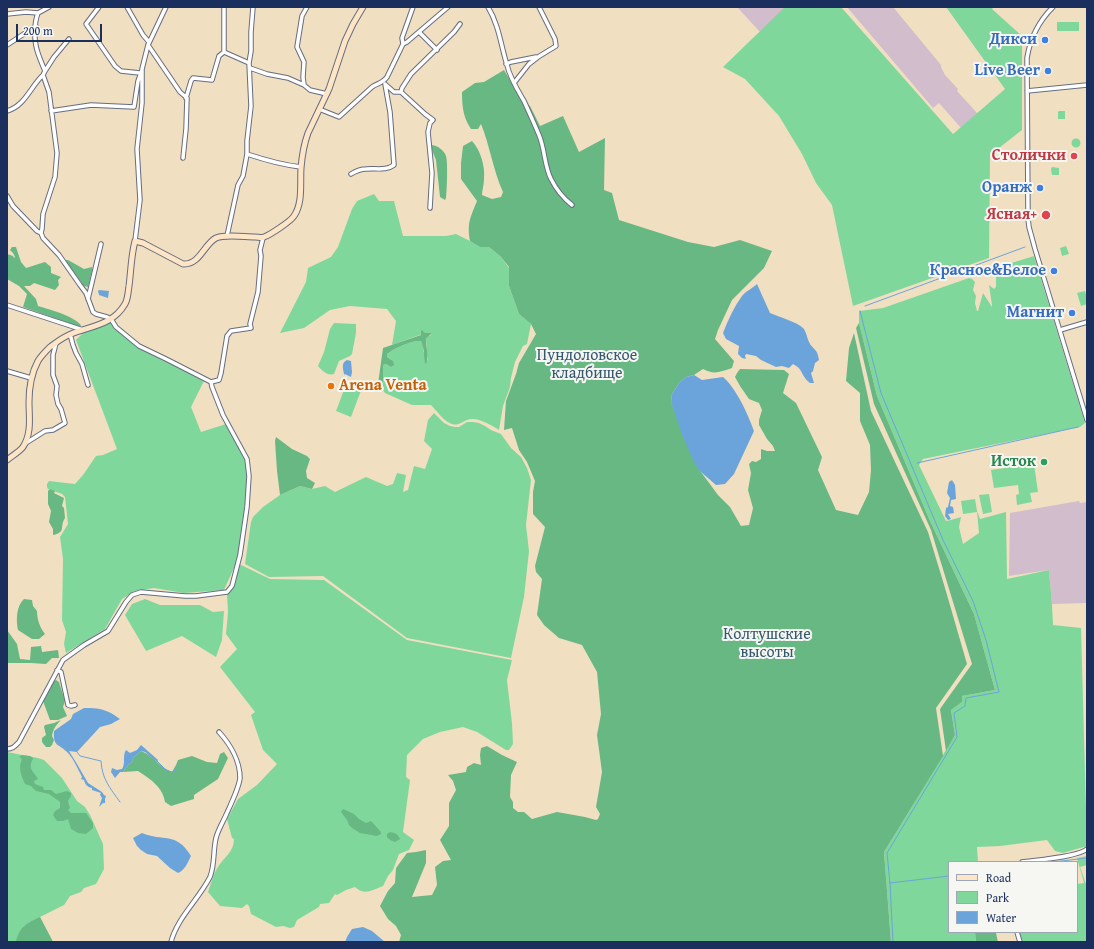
<!DOCTYPE html>
<meta charset="utf-8">
<style>
body{margin:0}
#map{position:relative;width:1094px;height:949px;overflow:hidden;background:#f1dfc1;font-family:"Gentium Book Plus",serif}
canvas{display:block}
.frame{position:absolute;inset:0;border:8px solid #1b2f5e;pointer-events:none}
.legend{position:absolute;left:948px;top:861px;width:130px;height:72px;box-sizing:border-box;background:#f6f6f2;border:1px solid #9ea6b7;margin:0;padding:5px 7px;list-style:none;font-size:12px;color:#1b2f5e}
.legend li{display:flex;align-items:center;gap:8px;height:20px}
.legend b{width:20px;border:1px solid #9ea6b7}
.scale{position:absolute;left:16px;top:24px;width:86px;height:18px;box-sizing:border-box;border:2px solid #1b2f5e;border-top:0;padding-left:5px;font-size:12px;line-height:14px;white-space:nowrap;color:#1b2f5e;-webkit-text-stroke:3px #f6f6f2;paint-order:stroke}
</style>
<div id="map">
<canvas width="1094" height="949"></canvas>
<div class="frame"></div>
<ul class="legend">
<li><b style="height:5px;background:#fde5c5"></b>Road</li>
<li><b style="height:11px;background:#80d79c"></b>Park</li>
<li><b style="height:11px;background:#6aa4da"></b>Water</li>
</ul>
<div class="scale">200 m</div>
</div>
<script>
const g = document.querySelector('canvas').getContext('2d');
g.lineJoin = 'round';
function fillPath(path, color) { g.fillStyle = color; g.fill(path, 'evenodd'); }
function trace(path, color, width, dash) { g.strokeStyle = color; g.lineWidth = width; g.lineCap = dash ? 'butt' : 'round'; g.setLineDash(dash || []); g.stroke(path); }
function label(font, color, halo, rows, align = 'center') {
  g.font = font + ' "Gentium Book Plus",serif'; g.lineWidth = 4; g.setLineDash([]); g.textBaseline = 'middle'; g.strokeStyle = halo; g.fillStyle = color; for (const [text, x, y, turn = 0] of rows) {
    g.save(); g.translate(x, y); g.rotate((+turn || 0) * Math.PI / 180); g.textAlign = isNaN(turn) ? turn : align; if (halo) g.strokeText(text, 0, 0); g.fillText(text, 0, 0); g.restore();
  }
}
fillPath(new Path2D(`
 M 737,7 L 784,7 L 786,9 L 761,33 Z
 M 847,7 L 893,7 L 941,65 L 941,67 L 945,75 L 958,89 L 957,91 L 978,114 L 961,128 L 939,103 L 933,108 Z
 M 1079,501 L 1080,503 L 1087,502 L 1087,603 L 1052,604 L 1049,570 L 1009,576 L 1010,513 Z`), '#d1bdcb');
fillPath(new Path2D(`
 M 785,7 L 841,7 L 953,134 L 1005,89 L 946,7 L 994,7 L 992,9 L 1022,36 L 1022,130 L 990,155 L 989,258 L 853,306 L 832,205 L 816,183 L 802,154 L 779,116 L 745,79 L 723,67 Z
 M 1057,22 L 1079,22 L 1079,31 L 1057,31 Z
 M 1059,111 L 1065,111 L 1065,119 L 1058,119 L 1058,112 Z
 M1071.5 143a4.5 4.5 0 1 1 9 0a4.5 4.5 0 1 1-9 0Z
 M 1052,167 L 1059,168 L 1059,175 L 1052,175 L 1051,169 Z
 M 374,194 L 379,201 L 394,201 L 403,236 L 446,236 L 456,234 L 470,241 L 480,247 L 489,247 L 500,256 L 509,268 L 509,286 L 519,314 L 531,324 L 527,344 L 523,346 L 515,362 L 511,378 L 510,387 L 503,406 L 499,430 C 491,425 477,416 467,420 C 461,422 459,426 452,424 C 444,422 437,411 431,405 L 412,405 L 385,393 L 378,384 L 382,383 C 383,378 382,368 384,364 L 386,364 L 391,367 L 393,361 L 387,357 L 387,354 C 394,348 412,340 421,341 L 423,345 L 423,351 L 428,361 L 426,340 L 427,337 L 431,335 L 431,333 L 425,333 L 392,345 L 396,321 L 387,309 L 350,306 L 330,310 L 304,328 L 280,333 L 306,282 L 308,268 L 331,257 L 338,247 L 352,209 L 357,201 Z
 M 1066,246 L 1069,254 L 1062,256 L 1060,248 Z
 M 1034,256 L 1085,423 L 1080,427 L 923,459 L 919,465 L 946,521 L 951,520 L 961,517 L 959,527 L 963,544 L 979,533 L 977,512 L 963,514 L 961,501 L 975,499 L 977,511 L 980,519 L 1006,512 L 1007,579 L 1049,570 L 1052,604 L 1053,625 L 1081,628 L 1087,846 L 1063,853 L 1055,851 L 1047,840 L 1000,846 L 977,847 L 978,862 L 949,862 L 949,932 L 975,932 L 976,942 L 891,942 L 884,852 L 955,735 L 951,710 L 962,702 L 962,696 L 995,690 L 974,614 L 930,521 L 877,396 L 859,323 L 859,311 L 883,308 L 969,278 L 972,279 L 975,282 L 973,290 L 976,296 L 975,303 L 977,311 L 978,311 L 983,293 L 992,307 L 992,305 L 989,285 L 994,289 L 996,287 L 996,271 L 1005,265 Z
 M 1085,291 L 1087,298 L 1087,304 L 1081,306 L 1077,293 Z
 M 111,321 L 133,343 L 204,381 L 191,407 L 201,432 L 226,424 L 245,458 L 247,476 L 247,491 L 237,561 L 224,590 L 184,593 L 154,588 L 135,591 L 122,599 L 105,629 L 66,653 L 64,644 L 66,632 L 62,620 L 63,559 L 60,537 L 68,524 L 65,497 L 62,494 L 48,489 L 47,487 L 47,484 L 49,481 L 75,484 L 83,475 L 96,456 L 103,455 L 117,449 L 76,340 L 83,333 Z
 M 334,323 L 356,324 L 356,333 L 352,354 L 350,356 L 339,361 L 334,374 C 328,376 322,371 318,366 L 324,352 L 330,329 Z
 M 347,382 L 362,388 L 351,417 L 336,411 Z
 M 434,413 L 444,423 L 450,426 L 455,427 L 459,427 L 467,422 L 473,422 L 479,423 L 485,426 L 491,430 L 501,434 L 511,448 L 521,457 L 527,468 L 531,480 L 526,525 L 529,551 L 524,597 L 511,658 L 407,638 L 323,576 L 269,577 L 245,564 L 251,522 L 253,517 L 263,507 L 280,495 L 300,486 L 312,489 L 325,486 L 335,492 L 366,477 L 387,486 L 393,484 L 397,473 L 406,475 L 403,492 L 408,490 L 414,466 L 425,469 L 432,449 L 424,441 L 428,420 Z
 M 1034,464 L 1038,492 L 1030,493 L 1032,502 L 1017,505 L 1016,495 L 1019,494 L 1018,485 L 994,488 L 991,470 Z
 M 989,494 L 992,512 L 983,514 L 979,495 Z
 M 239,564 L 270,579 L 324,580 L 407,640 L 512,660 L 507,680 L 512,723 L 513,744 L 509,750 L 506,750 L 477,732 L 463,727 L 440,732 L 423,739 L 407,755 L 406,777 L 410,780 L 403,832 L 414,840 L 409,850 L 399,854 L 393,870 L 388,876 L 383,886 C 372,890 365,896 355,887 L 346,890 L 337,895 L 335,894 L 329,903 L 320,904 L 319,907 L 297,920 L 294,927 L 290,928 L 283,926 L 276,927 L 251,914 L 249,906 L 247,904 L 242,908 L 220,906 L 208,892 C 211,884 213,874 218,867 C 224,857 234,852 234,839 L 232,838 L 227,819 L 238,799 L 257,785 L 277,764 L 263,750 L 251,715 L 255,712 L 220,667 L 237,649 L 226,634 L 228,612 L 227,594 L 233,585 Z
 M 145,599 L 160,605 L 200,605 L 213,612 L 224,611 L 222,640 L 216,657 L 182,636 L 146,651 L 125,615 L 132,604 Z
 M 7,752 L 38,758 L 44,760 L 62,778 L 77,801 L 85,807 L 90,815 L 103,844 L 104,869 L 96,884 L 84,888 L 81,892 L 70,896 L 64,905 L 40,917 L 53,942 L 7,942 Z
 M 1087,856 L 1087,865 L 1080,867 L 1087,887 L 1087,942 L 1022,942 L 1019,932 L 1077,932 L 1077,884 L 1084,883 L 1077,858 Z`), '#80d79c');
fillPath(new Path2D(`
 M 504,70 L 523,102 L 530,106 L 540,126 L 563,116 L 579,152 L 605,138 L 604,190 L 612,193 L 619,220 L 688,242 L 714,247 L 740,240 L 772,251 L 764,268 L 732,300 L 718,330 L 715,339 L 734,361 L 732,368 C 720,372 714,375 703,369 L 694,375 L 686,377 L 679,383 L 672,394 L 671,402 L 701,472 L 718,495 L 730,507 L 741,526 L 749,525 L 753,508 L 748,490 L 751,473 L 749,464 L 752,461 L 756,462 L 761,459 L 761,449 L 767,451 L 775,451 L 773,446 L 767,439 L 759,425 L 759,420 L 762,410 L 759,403 L 749,399 L 740,386 L 735,377 L 737,373 L 740,369 L 784,370 L 789,374 L 783,393 L 796,403 L 822,457 L 818,470 L 836,510 L 858,515 L 869,492 L 871,470 L 870,445 L 860,421 L 860,393 L 846,381 L 849,348 L 854,333 L 871,411 L 928,532 L 945,588 L 967,664 L 936,708 L 943,756 L 884,852 L 891,942 L 399,942 L 401,935 L 396,926 L 388,919 L 380,906 L 388,891 L 395,883 L 396,868 L 407,853 L 416,852 L 426,850 L 426,863 L 412,897 L 432,895 L 437,885 L 435,867 L 443,861 L 451,860 L 440,840 L 449,826 L 449,803 L 456,790 L 453,781 L 448,775 L 466,772 L 467,767 L 474,763 L 481,765 L 480,755 L 481,748 L 487,746 L 502,755 L 517,762 L 511,775 L 510,797 L 513,802 L 513,808 L 518,812 L 524,812 L 532,819 L 557,812 L 585,817 L 596,820 L 598,819 L 600,814 L 596,807 L 602,772 L 597,735 L 601,714 L 597,672 L 582,645 L 559,638 L 544,625 L 537,615 L 542,579 L 536,572 L 535,566 L 545,527 L 533,514 L 533,492 L 535,481 L 527,462 L 519,450 L 512,428 L 504,430 L 506,401 L 516,374 L 519,363 L 536,334 L 531,324 L 519,314 L 509,286 L 509,267 L 500,256 L 489,247 L 480,247 L 470,241 C 467,223 470,218 477,201 L 461,179 L 461,163 L 463,146 L 472,141 C 481,151 485,166 484,179 C 484,185 482,190 482,195 L 492,199 L 501,197 L 503,192 C 493,170 490,146 481,124 L 478,129 L 471,129 C 463,117 462,106 462,92 L 475,83 L 484,82 Z
 M 432,145 C 438,146 444,150 446,156 C 448,162 447,191 446,198 L 445,200 L 440,197 L 436,160 L 432,150 Z
 M 12,247 L 16,247 L 21,262 L 26,268 L 45,262 L 51,267 L 51,273 L 61,277 L 58,280 L 59,285 L 55,290 L 34,283 L 30,286 L 24,286 L 36,299 L 38,306 C 51,310 72,315 81,325 L 80,327 L 23,307 L 27,294 L 19,286 L 7,279 L 7,254 L 13,256 L 14,258 L 15,257 L 13,253 L 10,250 Z
 M 65,260 L 68,260 L 84,269 L 92,267 L 92,271 L 88,287 L 84,286 Z
 M 859,323 L 877,396 L 930,521 L 974,614 L 995,690 L 962,696 L 962,702 L 951,710 L 955,735 L 946,751 L 940,709 L 972,664 L 931,530 L 874,404 L 856,328 Z
 M 422,330 L 425,333 L 431,333 L 431,334 C 430,335 427,337 426,339 C 425,345 430,355 426,364 L 425,363 C 424,357 424,346 421,341 C 412,340 394,348 387,354 L 387,357 L 393,361 L 394,365 L 391,367 L 386,364 L 384,364 L 383,367 L 383,382 L 382,383 L 378,384 L 383,348 L 421,335 L 421,331 Z
 M 276,437 L 292,449 L 307,456 L 310,459 L 306,471 L 307,478 L 315,483 L 312,489 L 300,486 L 280,495 L 277,471 L 275,441 Z
 M 50,489 L 55,491 L 54,493 L 64,498 L 62,506 L 64,508 L 65,518 C 59,527 67,532 53,535 L 53,529 L 49,522 L 51,511 L 48,504 L 48,491 Z
 M 24,599 L 32,600 L 33,606 L 37,611 C 37,619 40,628 45,634 L 39,639 L 32,639 L 18,630 C 16,621 16,606 24,599 Z
 M 7,630 L 17,644 L 20,659 L 30,660 L 31,647 L 41,646 L 42,652 L 58,650 L 59,658 L 52,658 L 46,664 L 31,663 L 7,663 Z
 M 56,680 L 59,682 L 65,701 L 63,707 L 67,716 L 58,720 L 50,720 L 43,701 L 53,682 Z
 M 61,720 C 56,725 53,729 52,736 L 54,740 L 52,745 L 50,747 L 46,747 L 42,742 L 42,738 L 46,735 L 44,727 L 45,725 L 54,723 Z
 M 141,751 C 153,755 160,768 172,772 L 176,765 L 178,760 L 192,756 L 207,762 L 217,763 L 220,754 L 224,752 L 228,758 L 218,779 L 194,795 L 194,799 L 171,806 L 165,802 C 163,787 150,779 138,771 L 123,772 L 129,764 L 132,762 L 133,758 Z
 M 22,755 L 30,756 L 33,758 C 33,760 31,762 31,764 C 29,770 36,774 38,779 L 34,781 L 35,784 L 43,787 L 44,790 L 51,790 L 56,794 L 67,791 L 71,793 L 71,796 L 68,801 L 70,808 L 68,810 L 71,813 L 86,813 L 93,823 L 93,828 L 86,834 L 78,833 L 71,829 L 68,819 L 63,821 L 57,821 L 53,815 L 55,811 L 60,808 L 60,802 L 49,794 L 36,791 L 31,786 L 25,784 C 21,775 18,768 22,759 L 19,757 Z
 M 343,809 L 354,814 L 359,819 L 366,823 L 371,821 L 381,832 L 381,834 L 377,836 L 360,833 L 352,828 L 349,825 L 347,820 L 341,812 Z
 M 390,832 C 395,833 398,834 400,839 L 395,842 L 390,840 L 387,837 L 387,834 Z
 M 40,917 L 53,942 L 16,942 C 19,927 27,923 40,917 Z
 M 975,932 L 998,932 L 996,933 L 998,942 L 976,942 Z`), '#68b884');
fillPath(new Path2D(`
 M 757,284 L 770,313 C 779,317 798,322 804,329 C 807,334 807,339 810,344 C 816,352 817,349 819,360 L 815,363 L 813,371 L 811,373 L 814,383 L 810,383 C 808,381 806,380 805,378 C 800,371 802,369 793,364 L 789,368 L 782,366 L 776,367 L 761,360 L 756,356 L 746,354 L 745,356 L 746,359 L 742,358 L 738,354 L 739,346 L 726,339 L 723,333 C 728,320 734,307 742,296 C 746,291 753,288 757,284 Z
 M 99,290 L 109,291 L 108,298 L 99,295 L 98,291 Z
 M 347,360 L 351,361 L 352,372 L 351,377 L 345,374 L 344,375 L 344,374 C 343,368 341,363 347,360 Z
 M 694,375 L 702,380 L 723,377 C 736,388 748,414 754,431 L 734,474 L 725,484 L 716,485 L 701,472 L 695,464 L 683,437 L 671,402 L 672,394 L 679,383 L 686,377 Z
 M 952,480 L 955,485 L 956,499 L 951,500 L 950,506 L 953,507 L 954,513 L 948,514 L 951,519 L 948,520 L 945,516 L 946,508 L 948,507 L 950,498 L 947,493 L 949,482 Z
 M 84,708 C 99,708 107,709 120,719 L 111,724 L 100,727 L 77,752 L 69,751 L 77,764 L 88,783 L 102,792 L 104,795 L 106,796 L 105,799 L 105,803 L 103,803 L 99,807 L 102,798 L 100,795 L 101,793 L 92,790 L 92,788 C 87,787 85,784 84,780 L 81,779 L 82,777 C 79,771 72,756 67,752 C 58,743 53,747 54,731 L 71,719 L 73,714 Z
 M 141,745 L 158,760 L 157,762 L 145,752 L 141,751 L 133,758 L 132,762 L 129,764 L 123,772 L 120,772 L 115,778 L 111,772 L 112,768 L 117,770 L 122,769 C 126,763 122,756 126,750 L 130,753 L 137,750 Z
 M 142,833 C 163,842 176,831 191,856 C 188,862 185,870 178,873 L 170,868 L 157,856 L 147,854 L 141,850 L 137,846 L 133,838 Z
 M 363,927 L 372,931 L 385,942 L 345,942 L 347,937 L 352,929 Z`), '#6aa4da');
trace(new Path2D(`
 M 865,306 L 1025,247
 M 860,311 L 881,393 L 943,540 L 973,601 L 986,640 L 999,692 L 966,698 L 965,706 L 954,713 L 957,737 L 887,853 L 890,883 L 893,942
 M 917,463 L 1078,427
 M 77,752 L 80,756 L 101,761 C 102,779 110,788 120,802
 M 157,761 L 166,770 L 172,772 L 177,769 L 178,765
 M 1053,862 L 1087,858
 M 890,883 L 949,876`), '#6aa4da', 1);
const street = new Path2D(`
 M 99,7 L 86,24 L 115,66 L 121,71 L 140,73
 M 127,7 L 143,35 L 149,42
 M 307,7 L 302,16 L 297,47 L 304,62 L 303,77 L 304,85 L 310,90 L 327,94
 M 488,7 C 499,25 501,46 507,65 C 510,78 517,89 524,101 C 529,112 534,123 539,135 C 545,149 544,165 551,179 C 556,189 563,198 572,205
 M 1053,7 C 1039,21 1030,39 1027,58 L 1028,218 L 1029,227 L 1035,249 L 1087,420
 M 38,13 C 34,23 34,40 37,50 C 39,57 42,64 45,71 L 43,75 L 49,92 L 57,153 L 55,177 L 43,214 L 42,229 L 41,233
 M 38,13 L 49,7
 M 7,14 L 26,12 L 38,13
 M 419,32 L 437,50
 M 403,44 L 407,42 L 448,7
 M 7,45 L 36,26
 M 148,45 L 180,92 L 187,98 L 186,129 L 183,158
 M 224,52 L 224,7
 M 506,64 L 511,62 L 536,57
 M 250,68 L 267,74 L 288,78 L 304,85
 M 45,71 L 54,57 L 69,39
 M 514,83 L 529,64 L 538,57 L 556,46 L 555,39 L 539,7
 M 385,84 L 394,92 L 401,92 L 402,88 L 411,74 L 454,32 L 460,24
 M 1027,91 L 1087,85
 M 401,92 L 425,114 L 433,120 L 430,123 L 428,132 L 432,173 L 430,208
 M 186,98 L 191,81 L 193,78 L 212,80 L 219,56 L 224,52 L 249,63
 M 319,109 L 339,117 C 350,107 361,97 372,87 C 378,83 383,83 387,77 L 403,44 L 402,38 L 413,7
 M 7,111 C 25,106 31,86 43,75
 M 51,111 L 91,105 L 134,107 L 138,81 L 142,70
 M 247,154 C 265,160 283,165 301,167
 M 351,174 C 356,171 361,169 366,169 C 376,168 386,171 394,165 L 390,112 L 385,84
 M 7,196 L 13,206 L 37,231 L 41,233 L 43,238 L 59,255 L 80,285 L 86,293 L 93,312 L 96,314 L 107,317 L 111,319 L 116,327 L 139,346 L 166,359 L 211,382 L 219,380 L 221,373 L 227,336 L 231,331 L 251,328 L 250,324 L 258,292 L 261,256 L 260,250 L 263,238
 M 227,236 L 238,185 L 243,176 L 247,154 L 247,141 L 251,106 L 249,63 L 251,51 L 251,32 L 253,7
 M 135,241 L 140,200 L 137,149 L 142,103 L 142,69 L 148,45 L 166,7
 M 88,299 L 101,244
 M 7,305 L 83,330
 M 1060,330 L 1087,322
 M 70,334 L 73,345 L 76,353 L 82,364 L 88,385
 M 7,371 L 31,378
 M 26,443 L 45,431 L 53,430 L 65,423 L 61,409 L 58,404 L 56,395 L 57,386 L 53,375 L 53,355 L 56,343
 M 57,670 L 61,672 L 68,705 L 71,706 L 75,705
 M 7,749 C 13,749 15,746 19,742 L 63,660 L 84,645 L 108,631 L 126,602 L 132,595 L 141,592 L 185,596 L 196,596 L 227,592 L 232,586 L 240,555 L 247,507 L 249,476 L 247,459 L 223,415 L 212,387 L 211,382
 M 1022,862 C 1036,860 1078,857 1087,849
 M 1017,932 L 1020,942
 M 171,942 C 177,918 199,899 210,877 C 215,865 213,850 216,838 C 218,830 223,822 226,815 C 230,806 239,788 240,778 C 240,761 230,744 219,732`);
const secondary = new Path2D(`
 M 7,460 C 12,456 19,452 23,447 C 32,433 29,417 29,402 C 29,388 31,374 38,361 C 41,356 46,351 50,347 C 57,342 63,337 71,334 C 91,326 113,325 125,304 C 128,299 128,292 129,286 C 131,271 131,256 135,241 L 143,243 L 183,264 C 200,265 204,244 216,238 C 225,234 245,237 255,237 C 258,237 262,238 264,237 C 270,235 291,221 294,216 C 303,203 300,184 301,168 C 302,156 304,144 308,133 L 329,89 L 345,41 L 353,24 L 363,7`);
trace(street, '#666d81', 5.5);
trace(secondary, '#666d81', 7);
trace(street, '#fff', 3.5);
trace(secondary, '#fde5c5', 5);
for (const [x, y, r, color] of [
 [1045,40,4,"#3f7fe0"],
 [1048,71,4,"#3f7fe0"],
 [1074,156,4,"#e0444e"],
 [1040,188,4,"#3f7fe0"],
 [1046,215,5,"#e0444e"],
 [1054,271,4,"#3f7fe0"],
 [1072,313,4,"#3f7fe0"],
 [331,386,4,"#e8710a"],
 [1044,462,4,"#2e9e5b"]
]) { const dot = new Path2D(); dot.arc(x, y, r, 0, 2 * Math.PI); g.fillStyle = color; g.fill(dot); trace(dot, '#f6f6f2', 1.5); }
label('bold 16px', '#366cbe', '#f6f6f2', [
 ["Дикси",1037,40],
 ["Live Beer",1040,71],
 ["Оранж",1032,188],
 ["Красное&Белое",1046,271],
 ["Магнит",1064,313]
], 'right');
label('bold 16px', '#be3a42', '#f6f6f2', [
 ["Столички",1066,156],
 ["Ясная+",1037,215]
], 'right');
label('16px', '#34596e', '#f6f6f2', [
 ["Пундоловское",587,356],
 ["кладбище",587,374],
 ["Колтушские",767,635],
 ["высоты",767,653]
]);
label('bold 16px', '#c56008', '#f6f6f2', [
 ["Arena Venta",339,386]
], 'left');
label('bold 16px', '#27864d', '#f6f6f2', [
 ["Исток",1036,462]
], 'right');
</script>
